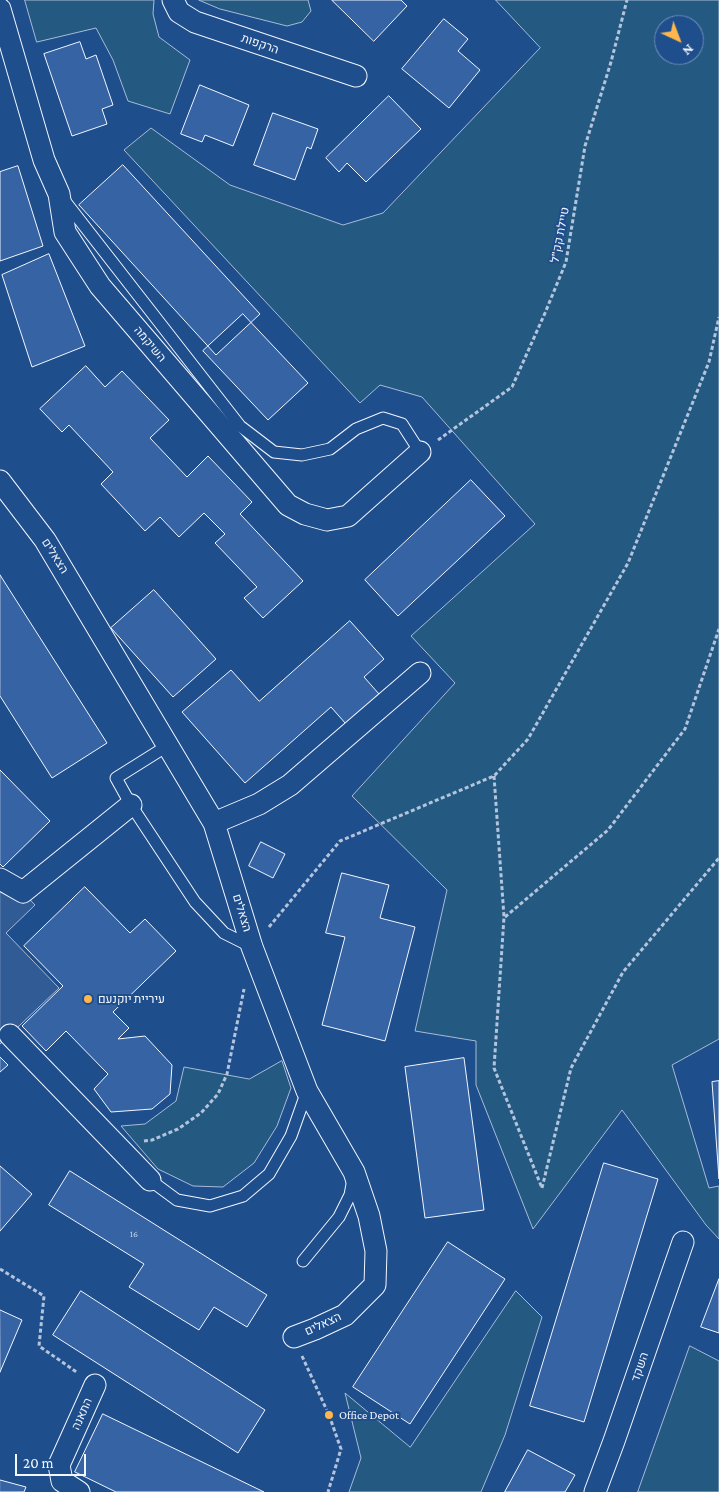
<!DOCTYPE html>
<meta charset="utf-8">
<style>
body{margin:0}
#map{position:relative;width:719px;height:1492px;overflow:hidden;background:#1f4e8c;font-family:"Crimson Pro",serif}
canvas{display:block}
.north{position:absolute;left:654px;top:15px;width:50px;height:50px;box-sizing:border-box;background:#1f4e8c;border:1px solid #7391ba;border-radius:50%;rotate:137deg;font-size:14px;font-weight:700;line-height:20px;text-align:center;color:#f2f6ff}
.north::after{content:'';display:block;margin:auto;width:18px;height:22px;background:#ffb74d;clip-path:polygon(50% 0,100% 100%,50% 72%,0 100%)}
.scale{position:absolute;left:15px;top:1454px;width:71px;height:22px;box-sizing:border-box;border:2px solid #f2f6ff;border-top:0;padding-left:6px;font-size:15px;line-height:18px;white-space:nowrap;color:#f2f6ff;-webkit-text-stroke:4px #1f4e8c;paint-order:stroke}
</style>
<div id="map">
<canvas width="719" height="1492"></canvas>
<div class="north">N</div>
<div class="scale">20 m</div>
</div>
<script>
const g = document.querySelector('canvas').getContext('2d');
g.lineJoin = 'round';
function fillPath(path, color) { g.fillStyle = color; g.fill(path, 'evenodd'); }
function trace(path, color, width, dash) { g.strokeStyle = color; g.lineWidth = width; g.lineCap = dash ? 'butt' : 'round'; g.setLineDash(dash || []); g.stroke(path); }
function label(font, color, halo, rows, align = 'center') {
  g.font = font + ' "Crimson Pro",Heebo,serif'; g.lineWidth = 4; g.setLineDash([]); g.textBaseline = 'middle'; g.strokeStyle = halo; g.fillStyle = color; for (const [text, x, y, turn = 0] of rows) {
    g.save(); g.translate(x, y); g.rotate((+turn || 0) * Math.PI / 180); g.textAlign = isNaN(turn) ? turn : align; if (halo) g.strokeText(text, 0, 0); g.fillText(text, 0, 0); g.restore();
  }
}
const green = new Path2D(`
 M 25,0 L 154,0 L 153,14 L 159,37 L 190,60 L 170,114 L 128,101 L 113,60 L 96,28 L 37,42 Z
 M 199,0 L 308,0 L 311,11 L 302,22 L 287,26 L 220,9 Z
 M 496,0 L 719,0 L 719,1039 L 672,1065 L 709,1188 L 719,1186 L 719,1239 L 706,1225 L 622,1110 L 533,1229 L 476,1085 L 476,1041 L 415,1031 L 447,890 L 352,796 L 455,683 L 411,636 L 535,524 L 422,397 L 380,385 L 360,403 L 124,150 L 151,128 L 230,185 L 343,225 L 383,213 L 540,48 ZM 664,25 L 694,25 L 694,55 L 664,55 Z
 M 282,1061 L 291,1088 L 277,1126 L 254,1163 L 223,1187 L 193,1186 L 158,1169 L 121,1126 L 145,1124 L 176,1101 L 184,1067 L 249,1079 Z
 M 516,1291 L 542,1317 L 505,1435 L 481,1492 L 349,1492 L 361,1458 L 345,1393 L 410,1447 Z
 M 690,1346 L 719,1361 L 719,1492 L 638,1492 Z`);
fillPath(green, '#245a82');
trace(green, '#a8bbd7', 1);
const parking = new Path2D(`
 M 0,868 L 35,905 L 6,933 L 59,988 L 0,1044 Z`);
fillPath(parking, '#305b95');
trace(parking, '#a8bbd7', 1);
const building = new Path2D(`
 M 332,0 L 401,0 L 407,6 L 374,41 Z
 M 444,19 L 468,39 L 458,51 L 480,70 L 449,108 L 402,69 Z
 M 80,42 L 86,59 L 96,55 L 113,105 L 102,109 L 107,124 L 72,136 L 44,54 Z
 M 200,85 L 249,105 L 233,146 L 205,135 L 202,142 L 181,134 Z
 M 389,96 L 421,129 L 366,182 L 347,163 L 339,172 L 326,158 Z
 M 273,113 L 318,129 L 311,149 L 307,147 L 295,180 L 254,165 Z
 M 123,165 L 260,314 L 216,355 L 79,205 Z
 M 18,166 L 43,246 L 0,261 L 0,172 Z
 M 49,254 L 85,346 L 32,367 L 2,275 Z
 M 243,314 L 308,383 L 268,420 L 203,351 Z
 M 86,366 L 105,387 L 122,371 L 169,420 L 150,438 L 187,477 L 208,456 L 252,502 L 240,514 L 303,581 L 263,618 L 244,598 L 257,587 L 215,543 L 225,534 L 204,513 L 179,537 L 160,517 L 145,531 L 101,484 L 113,472 L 69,425 L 62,432 L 40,409 Z
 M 471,480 L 505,516 L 398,616 L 365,580 Z
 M 0,575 L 107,743 L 52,778 L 0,696 Z
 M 154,590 L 216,659 L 173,697 L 111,628 Z
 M 350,621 L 384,659 L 364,677 L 379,694 L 346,724 L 331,707 L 245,783 L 182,712 L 231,670 L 259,701 Z
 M 0,770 L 50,821 L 3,867 L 0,864 Z
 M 261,842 L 285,854 L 273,878 L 249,866 Z
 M 342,873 L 389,885 L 380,918 L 415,927 L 385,1041 L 322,1025 L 345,937 L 326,933 Z
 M 85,887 L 130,933 L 145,919 L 176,951 L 113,1012 L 129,1028 L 118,1039 L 145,1036 L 172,1065 L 170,1094 L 152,1109 L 111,1112 L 94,1089 L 108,1074 L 66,1031 L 46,1051 L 22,1026 L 63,986 L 24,946 Z
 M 0,1057 L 8,1065 L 0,1072 Z
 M 464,1058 L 484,1210 L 425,1218 L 405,1067 Z
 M 719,1081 L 719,1179 L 712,1082 Z
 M 604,1163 L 658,1179 L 584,1422 L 530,1406 Z
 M 0,1166 L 32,1194 L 0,1231 Z
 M 70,1171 L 267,1295 L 247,1327 L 214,1307 L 199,1330 L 129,1287 L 144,1264 L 49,1205 Z
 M 448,1242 L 505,1279 L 410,1424 L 353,1387 Z
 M 719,1279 L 719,1333 L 701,1327 Z
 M 81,1291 L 265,1410 L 238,1453 L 53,1335 Z
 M 0,1310 L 22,1320 L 0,1372 Z
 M 103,1414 L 264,1492 L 116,1492 L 75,1472 Z
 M 528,1450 L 575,1475 L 565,1492 L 505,1492 Z
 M 0,1480 L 26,1487 L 24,1492 L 0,1492 Z`);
fillPath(building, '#3563a3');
trace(building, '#f2f6ff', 1);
const lane = new Path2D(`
 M 64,200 L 240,426 L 274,452 L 302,455 L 330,449 L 356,429 L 383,418 L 402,424 L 420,452
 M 167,746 L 116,778 L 131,805 L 195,902 L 224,933 L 252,947
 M 150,1180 L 177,1200 L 210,1206 L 243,1196 L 269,1174 L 291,1136 L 307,1091
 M 303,1261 L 339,1217 L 350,1195 L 353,1179`);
const street = new Path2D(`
 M 173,0 L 179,12 L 195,22 L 356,76
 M 0,9 L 44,160 L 59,194 L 65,232 L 100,286 L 288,505 L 305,514 L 327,520 L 348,516 L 420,452
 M 0,481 L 45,540 L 214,823 L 252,947 L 307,1091 L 354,1172 L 369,1216 L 376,1251 L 375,1285 L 345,1315 L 315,1329 L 294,1337
 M 214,823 L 259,804 L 290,785 L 420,673
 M 0,879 L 23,892 L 131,805
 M 10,1035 L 150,1180
 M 79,1492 L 62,1481 L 59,1465 L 95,1385
 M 595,1492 L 614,1441 L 683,1242`);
trace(lane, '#f2f6ff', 13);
trace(street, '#f2f6ff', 23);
trace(new Path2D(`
 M 438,440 L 512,387 L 545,313 L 566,262 L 585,146 L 611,62 L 627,0
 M 494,776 L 504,917 L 494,1068 L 542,1188
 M 505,917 L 608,830 L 685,729 L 719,629
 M 269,927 L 340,841 L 494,776 L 528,739 L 628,563 L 709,362 L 719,317
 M 144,1141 L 152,1140 L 178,1129 L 201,1113 L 218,1094 L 227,1074 L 244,989
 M 542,1188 L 571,1068 L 623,972 L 719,858
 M 0,1269 L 44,1296 L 39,1346 L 78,1373
 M 302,1356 L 329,1415 L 341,1449 L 328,1492`), '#b3c4dc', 3, [4, 2.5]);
trace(lane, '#1f4e8c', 11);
trace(street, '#1f4e8c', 21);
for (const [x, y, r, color] of [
 [88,999,5,"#ffb74d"],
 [329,1415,5,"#ffb74d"]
]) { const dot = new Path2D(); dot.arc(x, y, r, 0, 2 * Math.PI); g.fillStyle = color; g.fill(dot); trace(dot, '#1f4e8c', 2); }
label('10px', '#c3d1e8', null, [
 ["16",134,1234]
]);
label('12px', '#f2f6ff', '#1f4e8c', [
 ["הרקפות",260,44,19],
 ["טיילת קק\"ל",560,235,-79],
 ["השיקמה",150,344,50],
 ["הצאלים",55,556,58],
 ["הצאלים",242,913,73],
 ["הצאלים",323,1324,-25],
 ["השקד",640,1367,-71],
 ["התאנה",82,1414,-66]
]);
label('12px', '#f2f6ff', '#1f4e8c', [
 ["עיריית יוקנעם",98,999],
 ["Office Depot",339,1415]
], 'left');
</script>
